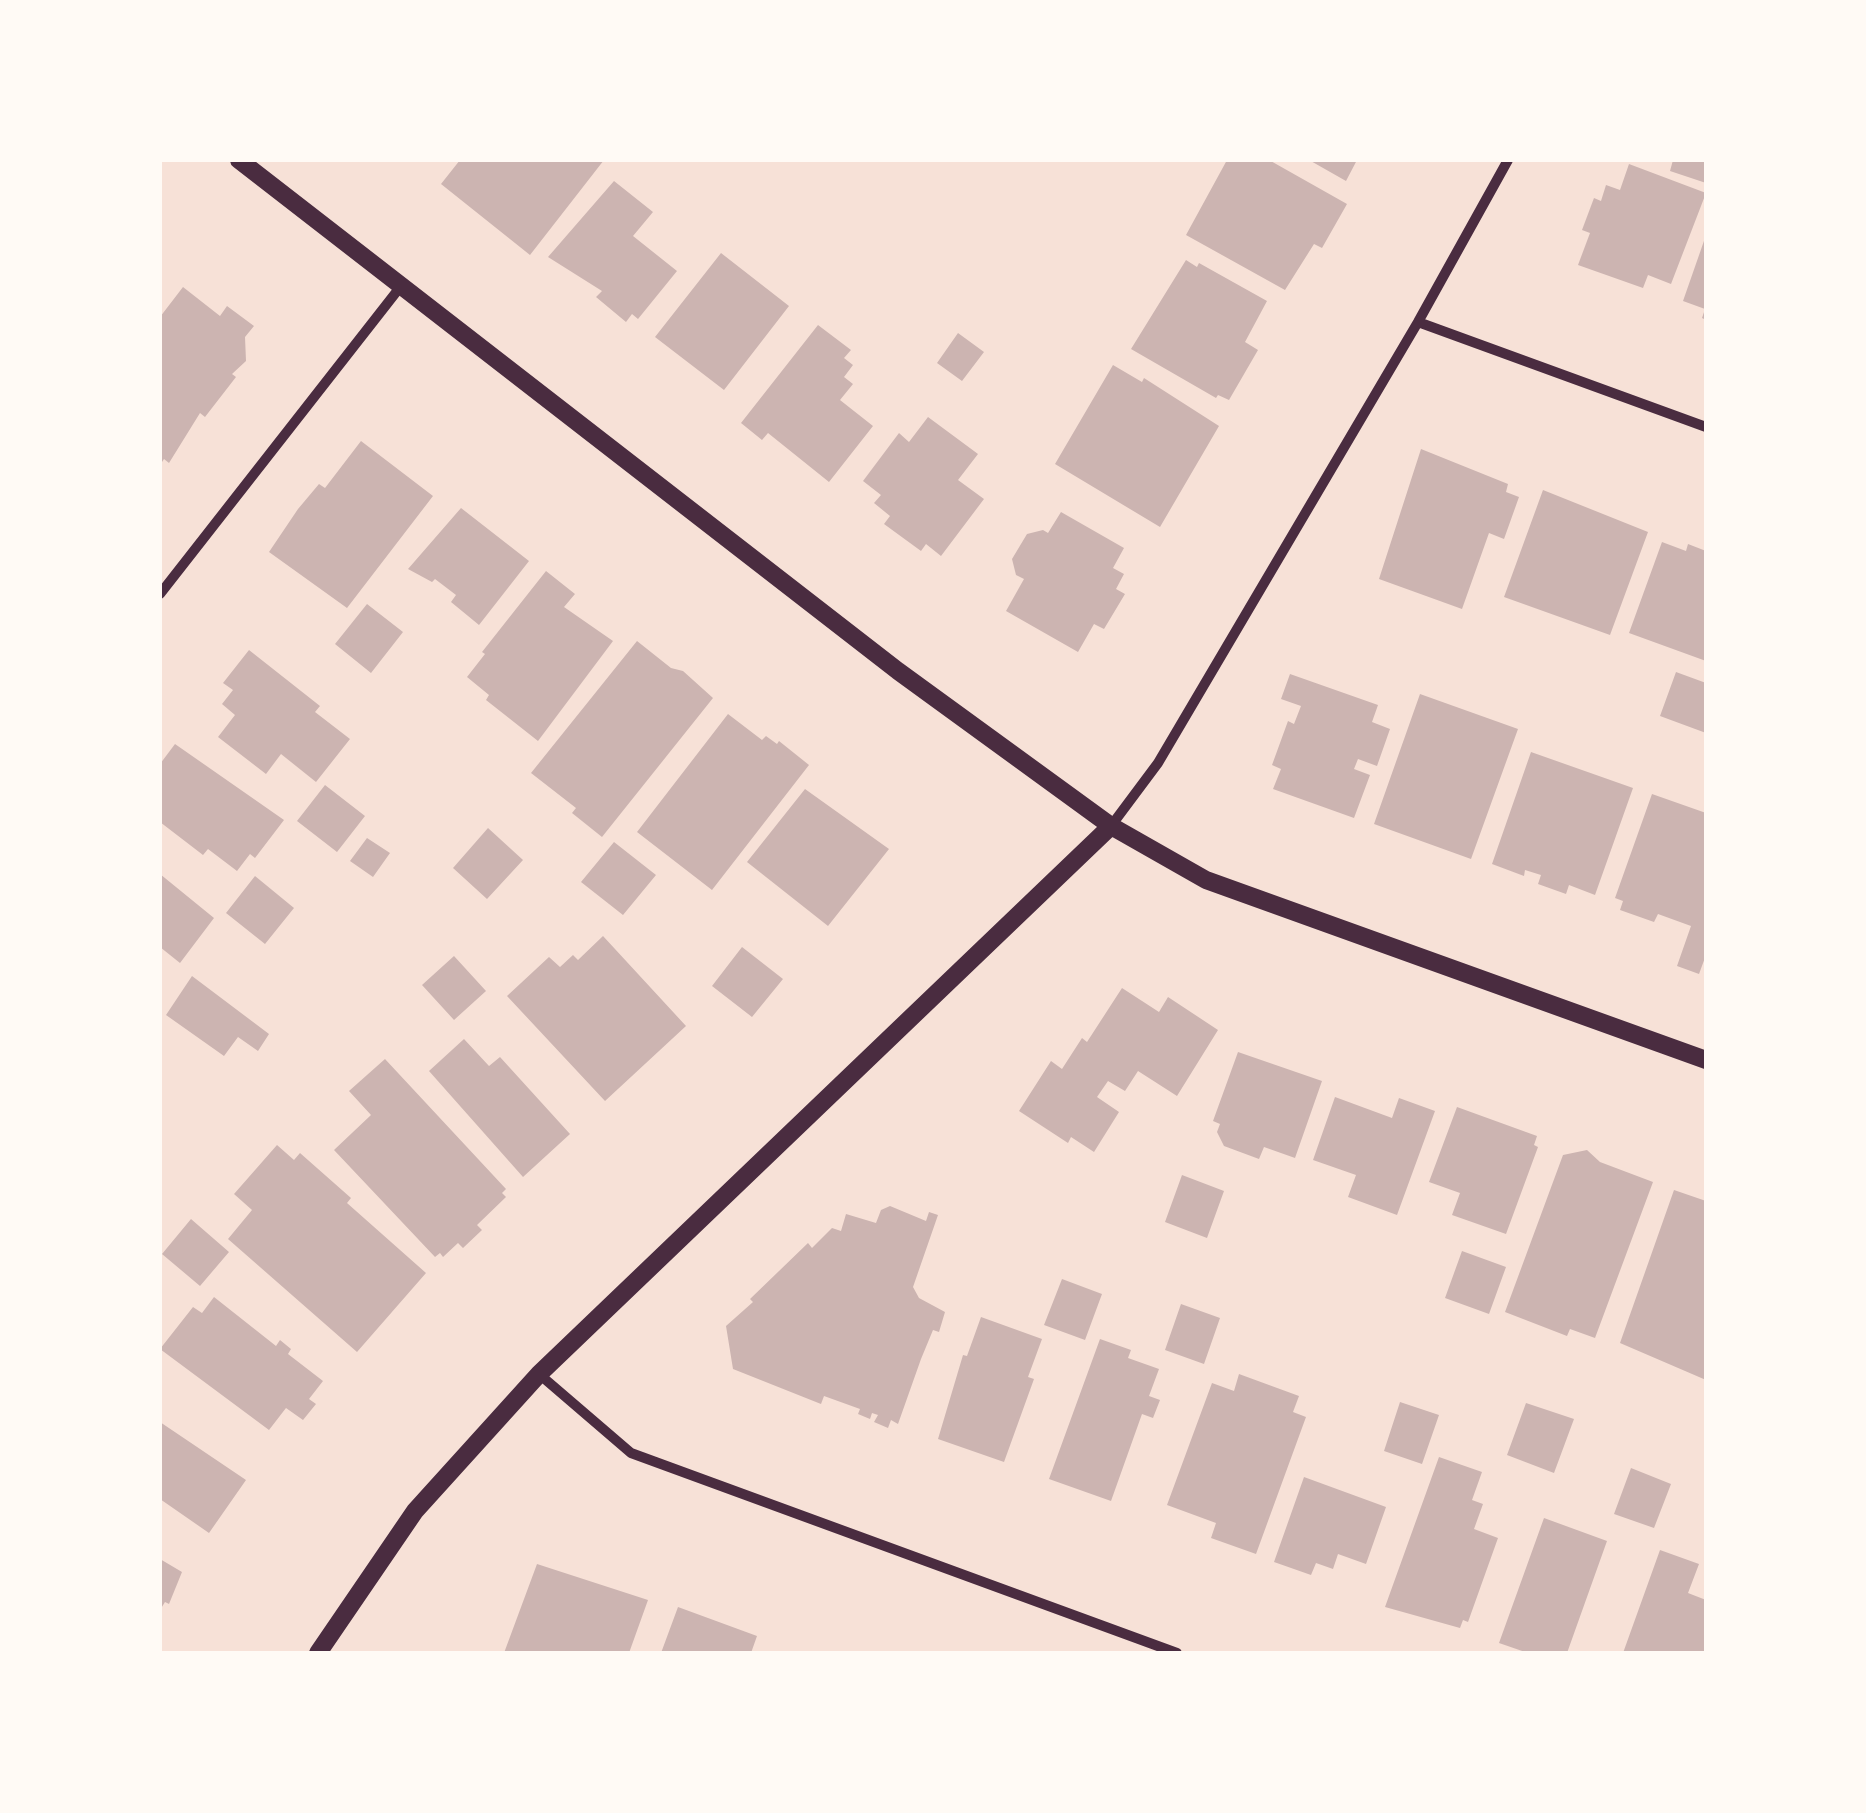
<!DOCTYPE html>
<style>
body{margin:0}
#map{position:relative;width:1866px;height:1813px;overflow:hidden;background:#f7e1d7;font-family:Figtree,sans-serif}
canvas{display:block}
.frame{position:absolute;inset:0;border:162px solid #fffaf5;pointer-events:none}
</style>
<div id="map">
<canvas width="1866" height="1813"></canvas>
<div class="frame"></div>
</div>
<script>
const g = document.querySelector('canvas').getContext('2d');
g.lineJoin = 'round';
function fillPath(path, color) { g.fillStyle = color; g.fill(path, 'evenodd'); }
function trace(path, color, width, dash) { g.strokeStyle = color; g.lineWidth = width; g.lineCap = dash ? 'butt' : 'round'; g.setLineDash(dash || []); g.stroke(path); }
fillPath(new Path2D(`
 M 460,160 L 465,161 L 604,160 L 530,255 L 441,184 Z
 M 1227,160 L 1269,160 L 1347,204 L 1322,248 L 1314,244 L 1285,290 L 1186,235 Z
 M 1309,160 L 1357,160 L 1346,181 Z
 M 1673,160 L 1706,160 L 1706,183 L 1670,171 Z
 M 1629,164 L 1706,193 L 1671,284 L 1648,275 L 1643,288 L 1578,265 L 1590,233 L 1582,230 L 1594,198 L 1601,201 L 1606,185 L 1620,190 Z
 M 614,181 L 653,212 L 633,236 L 677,271 L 638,319 L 632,314 L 626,322 L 596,297 L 602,291 L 548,257 Z
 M 1705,238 L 1706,238 L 1706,320 L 1702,318 L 1705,309 L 1683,301 Z
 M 721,253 L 789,306 L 724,390 L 655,337 Z
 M 1186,260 L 1197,267 L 1199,263 L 1267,301 L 1245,342 L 1258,350 L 1229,400 L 1218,395 L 1216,398 L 1131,349 Z
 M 183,287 L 220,316 L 227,306 L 254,326 L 245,337 L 246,361 L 232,374 L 236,377 L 205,417 L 200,413 L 169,463 L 164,459 L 160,465 L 160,317 Z
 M 818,325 L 851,350 L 844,358 L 853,365 L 844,377 L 853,384 L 840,400 L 873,426 L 829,482 L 768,433 L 762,440 L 741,423 Z
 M 958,333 L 984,352 L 962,381 L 937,363 Z
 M 1113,365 L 1142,382 L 1144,378 L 1219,426 L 1160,527 L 1055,464 Z
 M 928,417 L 978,454 L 958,480 L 984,499 L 941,556 L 926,544 L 921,551 L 884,524 L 890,516 L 874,503 L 881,495 L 863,481 L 899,433 L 909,442 Z
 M 361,441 L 433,496 L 347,608 L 269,552 L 298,509 L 319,484 L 325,488 Z
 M 1421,449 L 1508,484 L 1506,492 L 1519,497 L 1504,539 L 1489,533 L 1462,609 L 1379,579 Z
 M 1543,490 L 1648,532 L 1610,635 L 1504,597 Z
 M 461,508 L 529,561 L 479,625 L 451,602 L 456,595 L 435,579 L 432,582 L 408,569 Z
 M 1061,512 L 1124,548 L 1113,568 L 1124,574 L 1116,589 L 1125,594 L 1104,629 L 1094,624 L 1078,652 L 1006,611 L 1024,579 L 1016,575 L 1012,559 L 1027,534 L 1043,530 L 1048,533 Z
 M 1662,542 L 1686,551 L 1688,544 L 1706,551 L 1706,661 L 1629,633 Z
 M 546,571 L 575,594 L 564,607 L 613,641 L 538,741 L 486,700 L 489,695 L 467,677 L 485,654 L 482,652 Z
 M 367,604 L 403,632 L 371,673 L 335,644 Z
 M 637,641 L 671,668 L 683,671 L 713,698 L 602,837 L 572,813 L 576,808 L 531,773 Z
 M 249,650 L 320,706 L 315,712 L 350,739 L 316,782 L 281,754 L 266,774 L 218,737 L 235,715 L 222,704 L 233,690 L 223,683 Z
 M 1676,672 L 1706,683 L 1706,733 L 1660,716 Z
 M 1290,674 L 1378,705 L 1372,722 L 1390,729 L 1377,766 L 1358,759 L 1354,769 L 1370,775 L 1354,818 L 1273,789 L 1281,769 L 1272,765 L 1288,721 L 1294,724 L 1301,706 L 1281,699 Z
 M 1420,694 L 1518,729 L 1471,859 L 1374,824 Z
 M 728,714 L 762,740 L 766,736 L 777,744 L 779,741 L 809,765 L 712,890 L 637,832 Z
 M 175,744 L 284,820 L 255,858 L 250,854 L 237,871 L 208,849 L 203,855 L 160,822 L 160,764 Z
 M 1531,752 L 1633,788 L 1595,895 L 1569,885 L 1566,894 L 1538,884 L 1541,875 L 1525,870 L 1524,876 L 1492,864 Z
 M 325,785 L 365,816 L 337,852 L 297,821 Z
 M 805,789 L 889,849 L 828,926 L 747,862 Z
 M 1652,794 L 1706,813 L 1706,955 L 1699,974 L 1677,966 L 1691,926 L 1658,914 L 1654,922 L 1620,910 L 1623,901 L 1615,898 Z
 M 488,828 L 523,860 L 487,899 L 453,868 Z
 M 367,838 L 390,853 L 373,877 L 350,861 Z
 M 614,842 L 656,875 L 623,915 L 581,882 Z
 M 160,874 L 214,918 L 180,963 L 160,947 Z
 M 255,876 L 294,908 L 265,944 L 226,913 Z
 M 603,936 L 686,1026 L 605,1101 L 507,996 L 549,957 L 560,967 L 573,955 L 578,960 Z
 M 742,947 L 783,979 L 752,1017 L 712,986 Z
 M 454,956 L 486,991 L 454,1020 L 422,985 Z
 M 192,976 L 269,1034 L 258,1051 L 238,1037 L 224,1056 L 166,1015 Z
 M 1122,988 L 1159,1012 L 1168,997 L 1218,1030 L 1177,1096 L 1138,1071 L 1125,1091 L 1108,1081 L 1097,1097 L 1119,1112 L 1094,1152 L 1071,1137 L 1068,1143 L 1019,1111 L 1051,1061 L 1062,1069 L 1082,1038 L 1087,1042 Z
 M 464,1039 L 489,1066 L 500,1057 L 570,1134 L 523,1177 L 429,1071 Z
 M 1238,1052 L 1322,1081 L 1295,1158 L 1264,1147 L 1259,1159 L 1224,1146 L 1217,1132 L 1220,1124 L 1213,1121 Z
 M 385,1059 L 506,1189 L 502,1193 L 506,1197 L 477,1225 L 482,1230 L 463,1248 L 458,1243 L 443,1257 L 440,1253 L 435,1257 L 334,1150 L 371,1115 L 349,1091 Z
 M 1335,1097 L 1392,1118 L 1399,1098 L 1435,1111 L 1397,1215 L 1348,1197 L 1356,1175 L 1313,1160 Z
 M 1457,1107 L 1537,1136 L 1534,1145 L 1538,1147 L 1506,1234 L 1452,1215 L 1460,1193 L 1429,1182 Z
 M 277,1145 L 294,1160 L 300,1153 L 351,1198 L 347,1203 L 426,1273 L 357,1352 L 228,1239 L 252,1210 L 234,1194 Z
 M 1587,1150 L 1600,1162 L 1653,1182 L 1595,1338 L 1570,1329 L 1567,1336 L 1505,1312 L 1563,1155 Z
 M 1182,1175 L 1224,1191 L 1207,1238 L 1165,1222 Z
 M 1674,1190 L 1706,1201 L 1706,1380 L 1620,1343 Z
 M 890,1206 L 926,1221 L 929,1212 L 938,1215 L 913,1287 L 919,1298 L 945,1312 L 939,1332 L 933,1330 L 921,1359 L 898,1424 L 891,1420 L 888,1428 L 874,1422 L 878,1415 L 872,1413 L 870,1419 L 858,1414 L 860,1409 L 824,1396 L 821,1404 L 733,1369 L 726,1326 L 753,1302 L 750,1299 L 808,1243 L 812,1248 L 832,1228 L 841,1231 L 846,1214 L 876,1223 L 881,1210 Z
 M 191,1219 L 229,1252 L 200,1286 L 162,1254 Z
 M 1462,1251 L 1506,1267 L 1489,1314 L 1445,1298 Z
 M 1062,1279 L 1102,1294 L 1085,1340 L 1044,1325 Z
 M 214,1297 L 276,1346 L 280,1340 L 291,1349 L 288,1354 L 323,1381 L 309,1399 L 316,1404 L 303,1420 L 286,1408 L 269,1430 L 160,1349 L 193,1307 L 202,1313 Z
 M 1181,1304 L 1220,1318 L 1204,1364 L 1165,1350 Z
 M 981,1317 L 1042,1339 L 1028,1377 L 1034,1379 L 1004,1462 L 938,1439 L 963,1355 L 967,1356 Z
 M 1100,1339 L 1131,1350 L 1128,1358 L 1159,1369 L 1149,1396 L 1160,1400 L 1153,1418 L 1142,1414 L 1111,1501 L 1049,1479 Z
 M 1239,1374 L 1299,1396 L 1293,1412 L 1306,1417 L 1256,1554 L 1211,1538 L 1216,1523 L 1167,1505 L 1212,1383 L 1234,1391 Z
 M 1400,1402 L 1439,1415 L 1422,1464 L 1384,1451 Z
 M 1526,1403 L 1574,1419 L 1554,1473 L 1507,1455 Z
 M 160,1422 L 246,1480 L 209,1533 L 160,1499 Z
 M 1439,1457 L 1482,1472 L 1472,1500 L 1483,1504 L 1474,1529 L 1498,1538 L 1468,1622 L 1463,1620 L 1460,1628 L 1385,1607 Z
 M 1631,1468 L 1671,1484 L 1654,1528 L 1614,1514 Z
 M 1304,1477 L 1386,1507 L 1366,1564 L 1338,1554 L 1333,1569 L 1316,1563 L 1311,1575 L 1274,1562 Z
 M 1544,1518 L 1607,1541 L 1567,1653 L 1528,1653 L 1499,1643 Z
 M 1660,1550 L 1699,1564 L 1688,1593 L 1706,1600 L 1706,1653 L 1623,1653 Z
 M 160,1559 L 182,1572 L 169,1604 L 165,1602 L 160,1610 Z
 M 537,1564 L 648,1600 L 629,1653 L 504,1653 Z
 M 678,1607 L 757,1636 L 751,1653 L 661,1653 Z`), '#ccb4b1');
trace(new Path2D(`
 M 1418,322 L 1706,427
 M 160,594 L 401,286
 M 1111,826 L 1158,763 L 1418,322 L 1508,160
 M 539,1374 L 631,1453 L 1177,1653`), '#4a2c40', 10);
trace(new Path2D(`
 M 239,160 L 898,671 L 1111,826 L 1206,880 L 1706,1060
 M 318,1653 L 415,1511 L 539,1374 L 1111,826`), '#4a2c40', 18);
</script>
